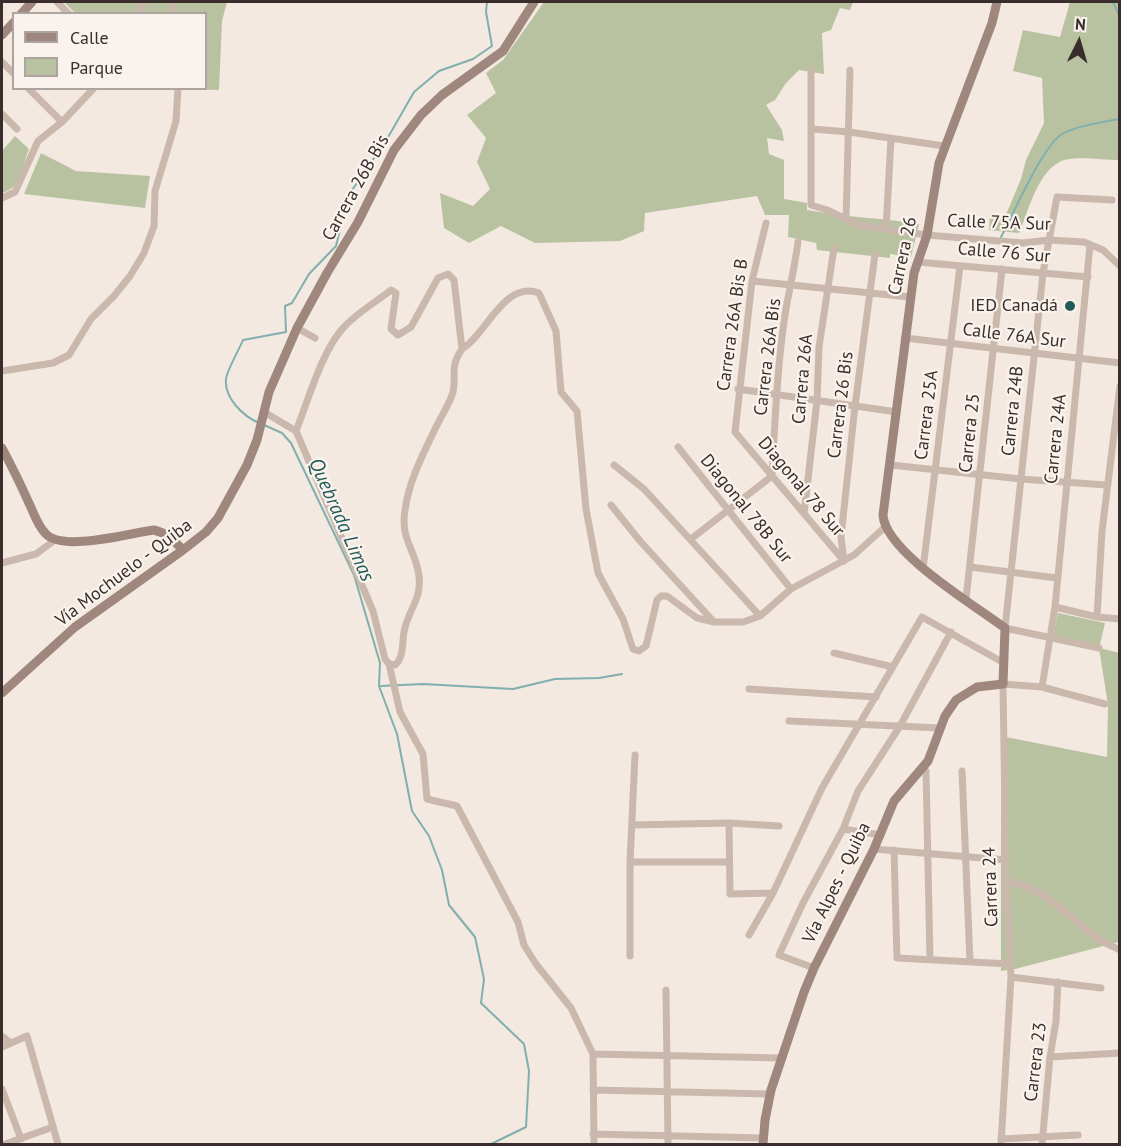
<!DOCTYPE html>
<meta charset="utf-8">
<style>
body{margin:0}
#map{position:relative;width:1121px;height:1146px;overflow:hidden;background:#f3e9e0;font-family:"PT Sans",sans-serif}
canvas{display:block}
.frame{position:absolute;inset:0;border:3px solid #392e2b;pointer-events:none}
.legend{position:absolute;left:12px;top:12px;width:195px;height:78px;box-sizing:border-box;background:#faf3ed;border:2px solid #ada49f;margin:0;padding:8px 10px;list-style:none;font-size:18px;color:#392e2b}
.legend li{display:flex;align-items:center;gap:12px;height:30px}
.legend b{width:30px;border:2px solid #ada49f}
.north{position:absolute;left:1049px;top:12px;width:60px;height:60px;-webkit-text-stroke:4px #faf3ed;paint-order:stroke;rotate:5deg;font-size:16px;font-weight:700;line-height:24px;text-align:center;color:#392e2b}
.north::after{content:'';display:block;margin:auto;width:21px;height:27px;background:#392e2b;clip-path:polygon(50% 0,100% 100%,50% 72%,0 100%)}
</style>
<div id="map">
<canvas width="1121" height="1146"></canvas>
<div class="frame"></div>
<ul class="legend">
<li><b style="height:8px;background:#9f877d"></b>Calle</li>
<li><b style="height:16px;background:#b9c2a0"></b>Parque</li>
</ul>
<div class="north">N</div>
</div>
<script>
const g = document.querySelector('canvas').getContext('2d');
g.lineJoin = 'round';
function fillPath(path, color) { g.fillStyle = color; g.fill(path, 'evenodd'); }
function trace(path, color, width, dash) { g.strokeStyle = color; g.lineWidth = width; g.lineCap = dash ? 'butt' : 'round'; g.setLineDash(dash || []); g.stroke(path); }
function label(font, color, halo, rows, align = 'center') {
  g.font = font + ' "PT Sans",sans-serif'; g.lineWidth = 4.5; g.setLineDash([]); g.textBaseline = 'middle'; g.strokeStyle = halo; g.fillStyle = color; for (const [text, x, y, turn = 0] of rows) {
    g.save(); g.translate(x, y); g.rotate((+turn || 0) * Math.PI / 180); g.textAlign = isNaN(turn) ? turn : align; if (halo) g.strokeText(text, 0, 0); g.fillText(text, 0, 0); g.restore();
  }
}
fillPath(new Path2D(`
 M 64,2 L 227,2 L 222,21 L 219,90 L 180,89 L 206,88 L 206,14 L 75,13 Z
 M 544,2 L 853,2 L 850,10 L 840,8 L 831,30 L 822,33 L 824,74 L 799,70 L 786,83 L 775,100 L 766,105 L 782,130 L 784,141 L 767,138 L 769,154 L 784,160 L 784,199 L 807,203 L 807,210 C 844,217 882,218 919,224 L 911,257 L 890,254 L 890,258 L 817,250 L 816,243 L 788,237 L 789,215 L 765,215 L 757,196 L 645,213 L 644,231 L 620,241 L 535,243 L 501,226 L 469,243 L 444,228 L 440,193 L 473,206 L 490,189 L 477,162 L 486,138 L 467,115 L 496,93 L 486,73 L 503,60 Z
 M 1070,2 L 1119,2 L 1119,160 C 1104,160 1077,156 1064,160 C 1038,169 1029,210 1019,233 L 989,230 L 990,217 L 1005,217 L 1021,179 L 1026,160 L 1044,123 L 1042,78 L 1013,71 L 1023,30 L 1060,37 Z
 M 15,136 L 29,149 C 22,165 22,188 2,193 L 2,151 Z
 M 41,153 L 76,171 L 150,176 L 145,208 L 24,194 Z
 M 1058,613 L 1105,623 L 1099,648 L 1120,653 L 1119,942 L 1015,969 L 1001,971 L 1001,736 L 1107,757 L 1108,705 L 1099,648 L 1053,637 Z`), '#b9c2a0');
trace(new Path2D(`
 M 1113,2 L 1120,17
 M 1001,237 C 1013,215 1043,145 1062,134 C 1073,127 1106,121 1120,119
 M 259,423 C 243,416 224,398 226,379 C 227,370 239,350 243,340 L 286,332 L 285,306 L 292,303 L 309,274 L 336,246 L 348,196 L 387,139 L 414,92 L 439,71 L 473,59 L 492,46 L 486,12 L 487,2
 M 264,425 L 282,433 L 291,443 L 354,575 L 380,663 L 379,686 L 397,734 L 412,811 L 429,836 L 442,870 L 449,905 L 475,937 L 484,979 L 481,1003 L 524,1044 L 529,1071 L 526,1127 L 491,1144
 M 381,686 L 423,684 L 513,689 L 555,679 L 599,678 L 622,674`), '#80afad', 2);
trace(new Path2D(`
 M 57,2 L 69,14
 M 172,2 L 175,14
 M 137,14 L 144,2
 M 2,62 L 14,74
 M 811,69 L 811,205 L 827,210 L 858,225 L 927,235 L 1023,243 L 1049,240 L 1084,242 L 1103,250 L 1120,266
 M 28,88 L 62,122
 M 2,114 L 17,129
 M 812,129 L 849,132 L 944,146
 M 2,198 L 15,192 L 38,141 L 62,122 L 94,88
 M 846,220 L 850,70
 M 766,223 L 752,281 L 735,432 L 844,561
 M 886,229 L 891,139
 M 917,262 L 1088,277
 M 752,281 L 910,297
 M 297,328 L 315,338
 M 905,338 L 1120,363
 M 2,371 L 53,363 L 69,355 L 91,319 L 114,296 L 130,276 L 144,253 L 154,226 L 155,191 L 176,121 L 178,88
 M 738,389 L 897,412
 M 264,412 L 296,431 L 373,611 L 385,659 L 389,664 L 395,665 C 404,658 402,643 404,632 C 408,610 422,599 419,576 C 416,550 400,540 405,510 C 409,480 424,452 437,425 C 442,415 450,403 453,392 C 457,373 449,368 462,349
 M 296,431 C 308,401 322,350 344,327 C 357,313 376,302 391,290 L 396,293 L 391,329 L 398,335 L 411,327 L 438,278 L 448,274 L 454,280 L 462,349 C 486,335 504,280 539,293 L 556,331 L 561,392 L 577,411 L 586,509 L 598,573 L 623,619 L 633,649 L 639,651 L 646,646 L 657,600 L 661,596 L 667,596 L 697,618 L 714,622 L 743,622 L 760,616 L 791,589 L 854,555 L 885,527
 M 678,447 L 791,589
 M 614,465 L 644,489 L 760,616
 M 891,465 L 1021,479 L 1106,485
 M 611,505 L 640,541 L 714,622
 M 804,513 L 817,401 L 819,347 L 834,248
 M 691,539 L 772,476 C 775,422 777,368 785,315 C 789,290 795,266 798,242
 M 844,561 L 841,537 L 855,406 L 875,254
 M 2,563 L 36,554 L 55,540
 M 970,567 L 1057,578
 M 923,569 L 960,266
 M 966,599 L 1002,269
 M 1055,607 L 1097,617 L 1120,619
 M 1097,617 L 1102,531 L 1120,386
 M 1099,648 L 1005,628 L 1043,273 L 1057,197 L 1112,200
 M 834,653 L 893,667
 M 389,664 L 400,712 L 423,754 L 427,799 L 457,806 L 518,922 L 524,945 L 536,964 L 571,1008 L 593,1054 L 594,1144
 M 1042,687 L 1055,607 L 1090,245
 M 749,689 L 876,697
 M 789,721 L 940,728
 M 923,768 L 926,771 L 930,959
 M 962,771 L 970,961
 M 729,823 L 730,894 L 773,893 L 822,788 L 922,617 L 1004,663
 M 632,825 L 729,823 L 779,826
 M 843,829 L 881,835
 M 874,849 L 1006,860
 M 894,850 L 897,958 L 1010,964
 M 630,862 L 729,862
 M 1006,881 C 1043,886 1070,918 1098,939 C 1105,943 1113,947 1120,950
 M 749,935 L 773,893
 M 630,956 L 630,862 L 635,755
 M 814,968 L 779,955 L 803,903 L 843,829 L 858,791 L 900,726 L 951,632
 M 1011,977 L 1101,988
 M 666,990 L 668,1144
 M 2,1036 L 11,1043
 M 2,1047 L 27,1036 L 58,1144
 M 593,1054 L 781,1058
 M 1050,1057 L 1120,1053
 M 2,1089 L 21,1139
 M 593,1090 L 769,1094
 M 593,1134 L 763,1138
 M 1001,1139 L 1078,1135
 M 5,1144 L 53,1127
 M 1001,1144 L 1011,977 L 1006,881 L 1003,684 L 1042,687 L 1105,704
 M 1042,1144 L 1050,1057 L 1056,1021 L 1058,982`), '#cbb8ac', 7);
trace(new Path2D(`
 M 21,14 L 32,2
 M 2,35 L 14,22
 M 2,448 C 11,465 20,483 28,501 C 34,513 37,525 46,534 C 63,552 130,533 154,530 C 167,533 174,541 183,550
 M 2,693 L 75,627 L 183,550 L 206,532 L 218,518 L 247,465 L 257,440 L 269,392 L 297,328 L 327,273 L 358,222 L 394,150 L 421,115 L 442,95 L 503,51 L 534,2
 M 763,1144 L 765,1120 L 771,1090 L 804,992 L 814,968 L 874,849 L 894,801 L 928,761 L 945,716 L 956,700 L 977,687 L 1003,684 L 1005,628 C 976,606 885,552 883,515 L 914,273 L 927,235 L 939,163 L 992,23 L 997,2`), '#9f877d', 9);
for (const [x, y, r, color] of [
 [1070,306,6,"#215a59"]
]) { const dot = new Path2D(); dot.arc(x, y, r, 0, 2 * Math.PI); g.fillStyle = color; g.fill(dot); trace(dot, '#faf3ed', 2); }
label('18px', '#392e2b', '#faf3ed', [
 ["Carrera 26B Bis",356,188,-61],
 ["Calle 75A Sur",999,223,2],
 ["Calle 76 Sur",1004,253,5],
 ["Carrera 26",903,256,-78],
 ["Carrera 26A Bis B",733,325,-82],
 ["Calle 76A Sur",1014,336,7],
 ["Carrera 26A Bis",768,357,-83],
 ["Carrera 26A",803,379,-85],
 ["Carrera 26 Bis",841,405,-83],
 ["Carrera 24B",1013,411,-84],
 ["Carrera 25A",927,415,-83],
 ["Carrera 25",970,433,-84],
 ["Carrera 24A",1056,439,-84],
 ["Diagonal 78 Sur",801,487,50],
 ["Diagonal 78B Sur",746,509,51],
 ["Vía Mochuelo - Quiba",124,573,-37],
 ["Vía Alpes - Quiba",837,883,-64],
 ["Carrera 24",991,887,-92],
 ["Carrera 23",1036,1062,-83]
]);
label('18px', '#392e2b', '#faf3ed', [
 ["IED Canadá",1058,306]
], 'right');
label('italic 20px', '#215a59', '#faf3ed', [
 ["Quebrada Limas",341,520,66]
]);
</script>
